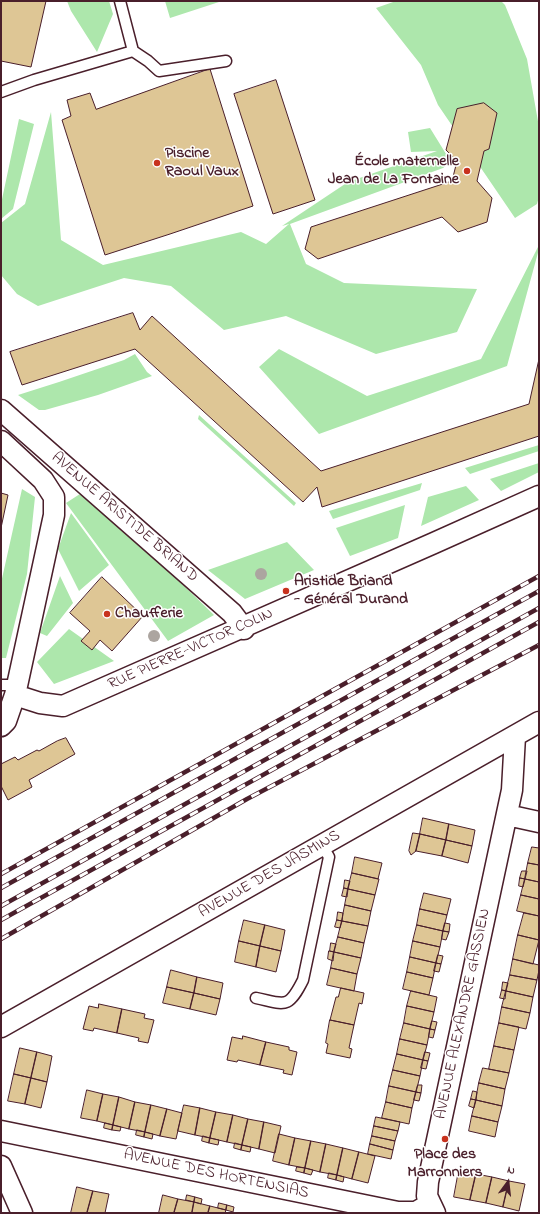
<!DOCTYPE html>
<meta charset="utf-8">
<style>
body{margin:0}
#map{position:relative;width:540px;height:1214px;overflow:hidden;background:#fff;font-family:"Indie Flower",sans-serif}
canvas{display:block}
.frame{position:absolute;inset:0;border:2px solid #4a1f2b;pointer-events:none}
.north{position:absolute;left:488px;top:1162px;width:40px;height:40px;-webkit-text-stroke:3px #fff;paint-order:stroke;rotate:15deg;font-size:11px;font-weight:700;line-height:16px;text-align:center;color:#4a1f2b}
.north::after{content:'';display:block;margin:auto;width:14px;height:18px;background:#4a1f2b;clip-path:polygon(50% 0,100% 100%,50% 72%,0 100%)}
</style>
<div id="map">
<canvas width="540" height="1214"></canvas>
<div class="frame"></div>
<div class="north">N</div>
</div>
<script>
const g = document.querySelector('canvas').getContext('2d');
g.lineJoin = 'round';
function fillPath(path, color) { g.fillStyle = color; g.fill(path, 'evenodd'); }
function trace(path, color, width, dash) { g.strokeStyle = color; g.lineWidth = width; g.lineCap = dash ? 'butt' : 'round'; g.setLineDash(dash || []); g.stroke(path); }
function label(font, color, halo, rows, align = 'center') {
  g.font = font + ' "Indie Flower",sans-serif'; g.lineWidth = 3; g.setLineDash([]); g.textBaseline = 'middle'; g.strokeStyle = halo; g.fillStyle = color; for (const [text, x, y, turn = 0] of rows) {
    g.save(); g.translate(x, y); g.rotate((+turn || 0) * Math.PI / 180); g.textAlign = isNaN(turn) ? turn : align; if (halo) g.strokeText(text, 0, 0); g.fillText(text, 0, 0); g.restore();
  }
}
fillPath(new Path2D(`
 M 67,1 L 109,1 L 113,14 L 97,52 L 71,11 Z
 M 165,1 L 219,1 L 219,2 L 170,18 Z
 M 396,1 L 501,1 L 505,5 L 527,59 L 539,127 L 539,197 L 537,204 L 515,218 L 438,105 L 421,65 L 376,8 Z
 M 51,112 L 61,240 L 103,265 L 241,232 L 266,244 L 289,224 L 282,226 L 348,182 L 437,151 L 411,152 L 408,132 L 430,128 L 451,162 L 443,168 L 290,224 L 306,264 L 344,283 L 477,289 L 457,332 L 376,354 L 286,316 L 224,330 L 171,286 L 124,278 L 38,306 L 17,294 L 1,275 L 1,223 L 25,204 Z
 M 19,119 L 34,124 L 13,209 L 1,219 L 1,204 Z
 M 539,245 L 539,249 L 507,366 L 319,434 L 259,367 L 279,349 L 367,396 L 481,359 Z
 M 135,354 L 147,372 L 152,376 L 98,395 L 45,410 L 39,410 L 18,395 L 59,382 L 124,360 Z
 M 199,415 L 296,503 L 294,506 L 198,419 Z
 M 539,445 L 539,451 L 470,474 L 465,468 Z
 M 539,463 L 539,472 L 501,491 L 490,479 Z
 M 422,483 L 420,490 L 333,519 L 329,511 Z
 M 466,486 L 479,500 L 421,526 L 428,497 Z
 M 22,489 L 35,497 L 27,574 L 6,658 L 1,658 L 1,583 Z
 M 83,492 L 145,548 L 214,615 L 168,641 L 66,503 Z
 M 405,505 L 398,538 L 350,556 L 336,528 Z
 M 71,513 L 109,565 L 79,591 L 58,549 Z
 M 287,542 L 314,570 L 245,599 L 208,570 Z
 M 60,576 L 73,603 L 47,636 L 40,633 Z
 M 69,629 L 114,661 L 54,684 L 37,662 Z`), '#ade7ac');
const building = new Path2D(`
 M 1,1 L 46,1 L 31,67 L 1,61 Z
 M 210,69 L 253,206 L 170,234 L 105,255 L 62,120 L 71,116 L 67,100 L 90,93 L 96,109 Z
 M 276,80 L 315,200 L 273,214 L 234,94 Z
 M 484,103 L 497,113 L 489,149 L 484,151 L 477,181 L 492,198 L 487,222 L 458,232 L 442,217 L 318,259 L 305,249 L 311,227 L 452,181 L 457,161 L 446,150 L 457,109 Z
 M 133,313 L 140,330 L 152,316 L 321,471 L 529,404 L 539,359 L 539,436 L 322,507 L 317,487 L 303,502 L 135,349 L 22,385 L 10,352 Z
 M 1,493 L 8,495 L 1,528 Z
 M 102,577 L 143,616 L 112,651 L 100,640 L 92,650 L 81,641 L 90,631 L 70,613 Z
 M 66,738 L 75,754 L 29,780 L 32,787 L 8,800 L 1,786 L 1,764 L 15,757 L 18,760 L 37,750 L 39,751 L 57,741 Z
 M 423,818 L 449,824 L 446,840 L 420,834 Z
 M 449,824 L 475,830 L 472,846 L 446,840 Z
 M 413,833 L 420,834 L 416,851 L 411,855 L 409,851 Z
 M 420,834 L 446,840 L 442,856 L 416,851 Z
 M 446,840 L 472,846 L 468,863 L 442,856 Z
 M 532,847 L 539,848 L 539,865 L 528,863 Z
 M 355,857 L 382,863 L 378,879 L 352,873 Z
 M 528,863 L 539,865 L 539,882 L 525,879 Z
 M 522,871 L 527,871 L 525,879 L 520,878 Z
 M 352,873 L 379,879 L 375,895 L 348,889 Z
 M 520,878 L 525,879 L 523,887 L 519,886 Z
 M 525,879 L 539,882 L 539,899 L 521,895 Z
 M 345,880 L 350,881 L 348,889 L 344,888 Z
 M 344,888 L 348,889 L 347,897 L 342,896 Z
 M 348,889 L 375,895 L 371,911 L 345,905 Z
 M 424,893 L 451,899 L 447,915 L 420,909 Z
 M 521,895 L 539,899 L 539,916 L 517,911 Z
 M 345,905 L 371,911 L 368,926 L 342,921 Z
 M 420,909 L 447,915 L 443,931 L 417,925 Z
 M 338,912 L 343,913 L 342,921 L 337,920 Z
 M 524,913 L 539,916 L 539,940 L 518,935 Z
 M 244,920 L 265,925 L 260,946 L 239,941 Z
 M 337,920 L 342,921 L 340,928 L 335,927 Z
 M 342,921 L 368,926 L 364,943 L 338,937 Z
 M 445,923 L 450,924 L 449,932 L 443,931 Z
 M 265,925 L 285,930 L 281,951 L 260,946 Z
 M 417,925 L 443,931 L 440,947 L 413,941 Z
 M 443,931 L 449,932 L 446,940 L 442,939 Z
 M 518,935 L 539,940 L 533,964 L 513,959 Z
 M 338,937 L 364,943 L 361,958 L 334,952 Z
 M 239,941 L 260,946 L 256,967 L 235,962 Z
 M 413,941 L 440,947 L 436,963 L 410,957 Z
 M 331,943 L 336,944 L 334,952 L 330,951 Z
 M 260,946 L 281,951 L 276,972 L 256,967 Z
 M 329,951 L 334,952 L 333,961 L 328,959 Z
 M 334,952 L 361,958 L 357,974 L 331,968 Z
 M 438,955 L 443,956 L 441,964 L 436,963 Z
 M 410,957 L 436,963 L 433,978 L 407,972 Z
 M 513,959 L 539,965 L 539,970 L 537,980 L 510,975 Z
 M 436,963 L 441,964 L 439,972 L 434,971 Z
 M 331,968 L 357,974 L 354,991 L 327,985 Z
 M 171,970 L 197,977 L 194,993 L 167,987 Z
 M 407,972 L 433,978 L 429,995 L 403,989 Z
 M 510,975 L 537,980 L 533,997 L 506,991 Z
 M 197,977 L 223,983 L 220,999 L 194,993 Z
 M 503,982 L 508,983 L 506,991 L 502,990 Z
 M 167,987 L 194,993 L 190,1009 L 163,1003 Z
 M 341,988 L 364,993 L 362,1004 L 359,1003 L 354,1025 L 330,1020 L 336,997 L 338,997 Z
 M 502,990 L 506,991 L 505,999 L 500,998 Z
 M 411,991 L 437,997 L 434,1012 L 407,1006 Z
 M 506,991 L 533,997 L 530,1013 L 502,1007 Z
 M 194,993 L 220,999 L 216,1015 L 190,1009 Z
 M 99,1004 L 122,1009 L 117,1033 L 94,1028 L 93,1031 L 83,1029 L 89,1006 L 98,1008 Z
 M 407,1006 L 434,1012 L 430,1029 L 404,1023 Z
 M 502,1007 L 530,1013 L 526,1029 L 499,1023 Z
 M 122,1009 L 145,1014 L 144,1018 L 154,1020 L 148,1043 L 138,1041 L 139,1038 L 117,1033 Z
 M 330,1020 L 354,1025 L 349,1048 L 352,1049 L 350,1058 L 326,1053 L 328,1044 L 326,1043 Z
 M 432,1021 L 437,1022 L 435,1030 L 430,1029 Z
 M 404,1023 L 430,1029 L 427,1045 L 400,1039 Z
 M 499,1023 L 519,1027 L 514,1050 L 494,1046 Z
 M 430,1029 L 435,1030 L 433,1038 L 429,1037 Z
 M 243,1036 L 266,1042 L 260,1065 L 238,1060 L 237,1062 L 227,1060 L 232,1037 L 242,1039 Z
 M 400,1039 L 427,1045 L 423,1060 L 397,1054 Z
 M 266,1042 L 289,1047 L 289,1050 L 297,1052 L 292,1075 L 283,1073 L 284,1070 L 260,1065 Z
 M 494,1046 L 514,1050 L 509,1073 L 489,1069 Z
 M 20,1048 L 37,1052 L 31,1078 L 14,1074 Z
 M 37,1052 L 52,1056 L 47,1082 L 31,1078 Z
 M 425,1052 L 430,1053 L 428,1061 L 423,1060 Z
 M 397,1054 L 423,1060 L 420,1076 L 393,1070 Z
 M 423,1060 L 428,1061 L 426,1069 L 421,1068 Z
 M 483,1068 L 509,1073 L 505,1089 L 479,1083 Z
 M 393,1070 L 420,1076 L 416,1092 L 389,1086 Z
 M 14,1074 L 31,1078 L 25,1104 L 8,1101 Z
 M 31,1078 L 47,1082 L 41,1108 L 25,1104 Z
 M 479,1083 L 505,1089 L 502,1106 L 476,1100 Z
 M 418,1085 L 422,1085 L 421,1093 L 416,1092 Z
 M 389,1086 L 416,1092 L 412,1108 L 386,1102 Z
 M 87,1090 L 103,1094 L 97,1121 L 81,1118 Z
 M 473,1091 L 477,1092 L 476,1100 L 471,1099 Z
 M 416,1092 L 421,1093 L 419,1101 L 414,1100 Z
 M 103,1094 L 119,1097 L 113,1125 L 97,1121 Z
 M 119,1097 L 135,1102 L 129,1129 L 113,1125 Z
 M 471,1099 L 476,1100 L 474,1108 L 469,1106 Z
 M 476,1100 L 502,1106 L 498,1122 L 472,1116 Z
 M 135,1102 L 151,1105 L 145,1132 L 129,1129 Z
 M 386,1102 L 412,1108 L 409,1124 L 382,1118 Z
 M 151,1105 L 167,1109 L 160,1136 L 145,1132 Z
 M 184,1105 L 200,1108 L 195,1135 L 178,1131 Z
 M 200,1108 L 216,1112 L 210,1138 L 195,1135 Z
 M 167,1109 L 182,1113 L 176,1139 L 160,1136 Z
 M 216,1112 L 233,1115 L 227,1142 L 210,1138 Z
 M 233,1115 L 248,1119 L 242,1145 L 227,1142 Z
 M 472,1116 L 498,1122 L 495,1137 L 469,1131 Z
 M 376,1117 L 400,1122 L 398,1131 L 374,1126 Z
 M 248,1119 L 264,1122 L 259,1149 L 242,1145 Z
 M 264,1122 L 281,1126 L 275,1153 L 259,1149 Z
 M 105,1123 L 113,1125 L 112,1130 L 104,1128 Z
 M 113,1125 L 121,1127 L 120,1131 L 112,1130 Z
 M 374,1126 L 398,1131 L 395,1141 L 372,1136 Z
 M 137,1130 L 145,1132 L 144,1137 L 136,1135 Z
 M 145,1132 L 153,1134 L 152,1139 L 144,1137 Z
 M 279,1134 L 295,1138 L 289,1165 L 273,1161 Z
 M 203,1136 L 210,1138 L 209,1143 L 202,1141 Z
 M 372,1136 L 395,1141 L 393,1150 L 370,1144 Z
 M 210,1138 L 219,1140 L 218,1145 L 209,1143 Z
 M 295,1138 L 311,1141 L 305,1168 L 289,1165 Z
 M 311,1141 L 326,1144 L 320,1172 L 305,1168 Z
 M 235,1143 L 242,1145 L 241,1150 L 234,1148 Z
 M 326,1144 L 343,1148 L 337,1175 L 320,1172 Z
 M 370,1144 L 393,1150 L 391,1159 L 368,1154 Z
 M 242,1145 L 251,1147 L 250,1152 L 241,1150 Z
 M 343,1148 L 359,1152 L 352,1179 L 337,1175 Z
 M 359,1152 L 375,1156 L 368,1183 L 352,1179 Z
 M 297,1167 L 305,1168 L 304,1173 L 296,1171 Z
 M 305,1168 L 313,1170 L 311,1175 L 304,1173 Z
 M 459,1170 L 476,1174 L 470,1200 L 454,1197 Z
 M 329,1173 L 337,1175 L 336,1180 L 328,1178 Z
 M 476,1174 L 492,1177 L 486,1203 L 470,1200 Z
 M 337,1175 L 344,1177 L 343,1182 L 336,1180 Z
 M 492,1177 L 509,1181 L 503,1207 L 486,1203 Z
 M 509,1181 L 525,1184 L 519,1211 L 503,1207 Z
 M 77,1187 L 93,1191 L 87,1213 L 71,1213 Z
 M 93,1191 L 109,1194 L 105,1213 L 87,1213 Z
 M 163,1195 L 178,1199 L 174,1213 L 159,1213 Z
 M 187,1195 L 195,1197 L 194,1202 L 186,1200 Z
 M 195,1197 L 202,1199 L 201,1204 L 194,1202 Z
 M 178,1199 L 194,1202 L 192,1213 L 174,1213 Z
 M 194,1202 L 210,1206 L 208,1213 L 192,1213 Z
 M 219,1203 L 227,1205 L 226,1210 L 218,1208 Z
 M 227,1205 L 234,1207 L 233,1212 L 226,1210 Z
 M 210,1206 L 226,1210 L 225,1213 L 208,1213 Z`);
fillPath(building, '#dec695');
trace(building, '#4a1f2b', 1);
const lane = new Path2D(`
 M 120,1 L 133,51
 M 1,92 L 34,80 L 133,51 L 148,61 L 159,71 L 226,61
 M 1,685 L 17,685
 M 256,998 C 285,1004 288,1010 303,980 L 329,857 L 322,845`);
const street = new Path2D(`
 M 1,410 L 232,613 L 244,629
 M 1,441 L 43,480 L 54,497 L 54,515 L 15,695 L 6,721 L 1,726
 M 15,695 L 40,703 L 63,706 C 223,637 381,567 539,496
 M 507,815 L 539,822
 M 1,1027 L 539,722
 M 1,1131 L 398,1212 L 416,1212 L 430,1204
 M 1,1166 L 22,1213
 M 435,1213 L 427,1196 L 428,1182 L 512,790 L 515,736`);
trace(lane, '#4a1f2b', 13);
trace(street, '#4a1f2b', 23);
trace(lane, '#fff', 10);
trace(street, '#fff', 20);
const rail = new Path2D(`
 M 1,874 L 539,576
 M 1,888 L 539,591
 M 1,906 L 539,608
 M 1,920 L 539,622
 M 1,939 L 247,799 L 539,645`);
trace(rail, '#4a1f2b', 4.5);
trace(rail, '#fff', 3, [9]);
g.fillStyle = '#aca5a0';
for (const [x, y] of [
 [261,574],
 [154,636]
]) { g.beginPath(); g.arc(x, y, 6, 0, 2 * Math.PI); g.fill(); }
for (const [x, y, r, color] of [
 [157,163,4,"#c8321e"],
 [467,171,4,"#c8321e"],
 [286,591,4,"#c8321e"],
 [107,614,4,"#c8321e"],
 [445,1139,4,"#c8321e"]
]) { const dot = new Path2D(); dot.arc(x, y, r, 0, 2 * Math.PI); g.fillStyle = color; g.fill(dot); trace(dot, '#fff', 1.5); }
label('bold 16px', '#4a1f2b', '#fff', [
 ["Piscine",165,154],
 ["Raoul Vaux",165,172],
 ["École maternelle",459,162,"right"],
 ["Jean de La Fontaine",459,180,"right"],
 ["Aristide Briand",294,582],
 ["- Général Durand",294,600],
 ["Chaufferie",115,614],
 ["Place des",445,1155,"center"],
 ["Marronniers",445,1173,"center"]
], 'left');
label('16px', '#4a1f2b', '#fff', [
 ["AVENUE ARISTIDE BRIAND",124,518,41],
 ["RUE PIERRE-VICTOR COLIN",191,650,-24],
 ["AVENUE DES JASMINS",270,875,-30],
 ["AVENUE ALEXANDRE GASSIEN",464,1014,-78],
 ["AVENUE DES HORTENSIAS",216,1175,12]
]);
</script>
